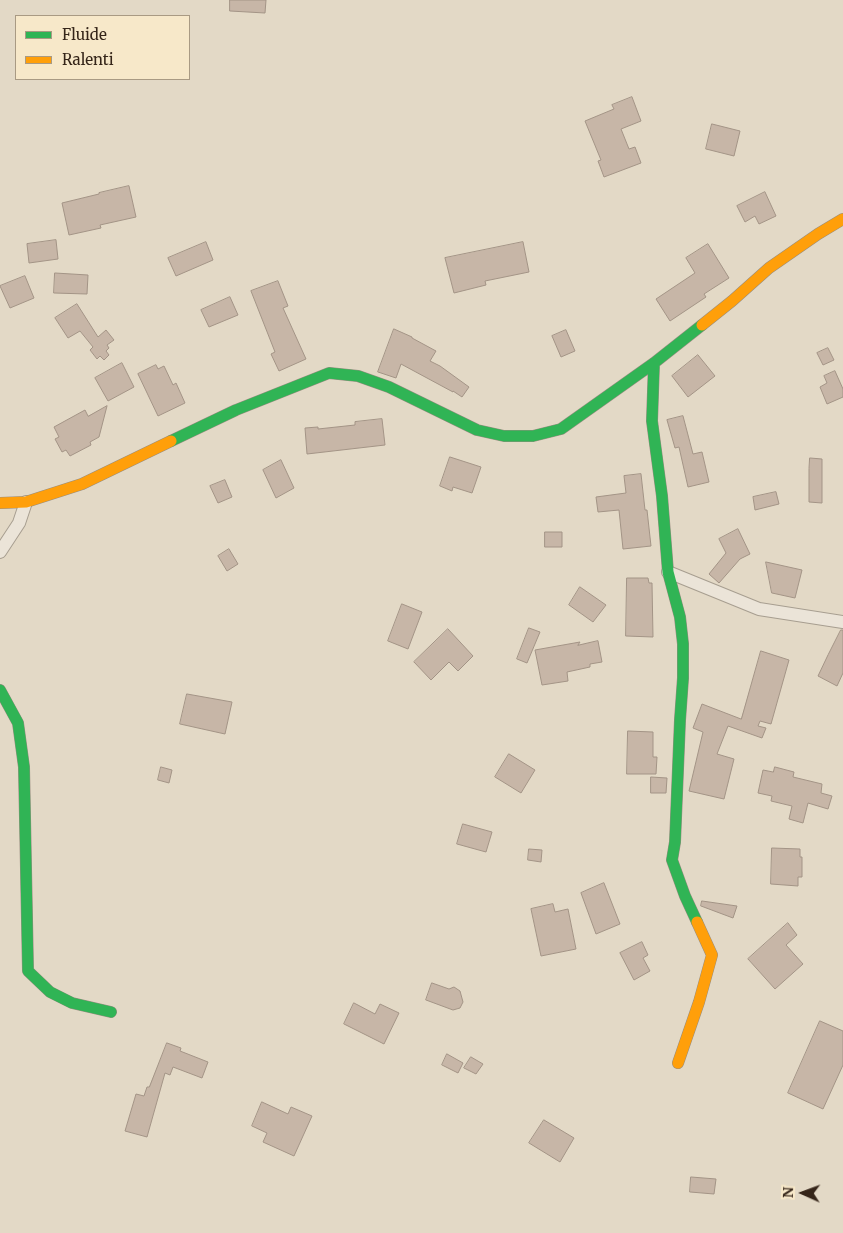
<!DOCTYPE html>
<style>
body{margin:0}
#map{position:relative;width:843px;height:1233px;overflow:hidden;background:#e3d9c6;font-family:Merriweather,serif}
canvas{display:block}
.legend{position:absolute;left:15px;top:15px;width:175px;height:65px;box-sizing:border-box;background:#f7e8c9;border:1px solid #a99a83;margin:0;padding:6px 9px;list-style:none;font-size:15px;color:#352519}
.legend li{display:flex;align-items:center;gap:10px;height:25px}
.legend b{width:25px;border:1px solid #a99a83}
.north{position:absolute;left:778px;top:1168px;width:50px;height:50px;-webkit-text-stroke:4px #f7e8c9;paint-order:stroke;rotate:272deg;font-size:14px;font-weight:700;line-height:20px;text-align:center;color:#352519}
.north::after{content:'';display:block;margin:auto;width:18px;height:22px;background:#352519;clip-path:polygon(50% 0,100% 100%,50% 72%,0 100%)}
</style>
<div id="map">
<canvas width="843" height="1233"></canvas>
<ul class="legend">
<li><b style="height:6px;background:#30b455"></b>Fluide</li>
<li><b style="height:6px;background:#ff9f0a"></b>Ralenti</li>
</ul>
<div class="north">N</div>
</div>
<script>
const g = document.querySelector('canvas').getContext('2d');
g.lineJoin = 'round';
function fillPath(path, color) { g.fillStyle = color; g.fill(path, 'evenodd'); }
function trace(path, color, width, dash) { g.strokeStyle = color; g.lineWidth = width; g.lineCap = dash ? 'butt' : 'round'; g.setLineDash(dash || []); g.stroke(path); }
const building = new Path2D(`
 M 230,0 L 266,0 L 265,13 L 230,11 Z
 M 632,97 L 641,121 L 621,129 L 629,149 L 635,147 L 641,163 L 604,177 L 598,161 L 601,160 L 585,121 L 614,109 L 612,105 Z
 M 712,124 L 740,131 L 734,156 L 706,149 Z
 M 129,186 L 136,217 L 100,225 L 101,228 L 69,235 L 62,203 L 99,194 L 99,193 Z
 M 765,192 L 776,216 L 759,224 L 755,216 L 745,222 L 737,206 Z
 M 56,240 L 58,259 L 29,263 L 27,244 Z
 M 206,242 L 213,260 L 176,276 L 168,258 Z
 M 523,242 L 529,272 L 485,281 L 486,285 L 454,293 L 445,258 Z
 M 708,244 L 729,278 L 704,294 L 706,297 L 670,321 L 656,299 L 695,273 L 686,258 Z
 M 55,273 L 88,275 L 87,294 L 54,293 Z
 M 25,276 L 34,298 L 10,308 L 0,286 Z
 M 278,281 L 288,306 L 283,308 L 306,359 L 279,371 L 271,354 L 275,352 L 251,291 Z
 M 230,297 L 238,315 L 209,327 L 201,310 Z
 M 77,304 L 98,337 L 106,330 L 114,340 L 107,345 L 109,348 L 106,351 L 109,355 L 104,360 L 100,356 L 97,359 L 90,350 L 93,347 L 80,331 L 68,338 L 55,318 Z
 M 394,329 L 412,337 L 412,338 L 436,351 L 430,361 L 440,366 L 469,387 L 462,397 L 453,391 L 453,392 L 401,364 L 396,378 L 378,372 Z
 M 566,330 L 575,351 L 561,357 L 552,336 Z
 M 828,348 L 834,360 L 823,365 L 817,353 Z
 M 698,355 L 715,376 L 688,397 L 672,376 Z
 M 122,363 L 134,387 L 108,401 L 95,378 Z
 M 156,365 L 158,369 L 164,366 L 173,385 L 176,383 L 185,403 L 158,416 L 138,374 Z
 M 835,371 L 843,389 L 843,397 L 827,404 L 820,387 L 827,383 L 824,376 Z
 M 107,406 L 99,437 L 90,442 L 91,445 L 70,456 L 66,450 L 62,452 L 55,439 L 59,437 L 54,427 L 85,410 L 88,416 Z
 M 683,416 L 693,454 L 702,452 L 709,482 L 688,487 L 679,447 L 675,448 L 667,420 Z
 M 382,419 L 385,445 L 307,454 L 305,428 L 318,427 L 318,429 L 355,425 L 355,422 Z
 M 450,457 L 481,467 L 472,493 L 453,487 L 452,491 L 440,486 Z
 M 810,458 L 822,459 L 822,503 L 809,502 L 809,469 Z
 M 281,460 L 294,488 L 276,498 L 263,470 Z
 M 641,474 L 645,510 L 647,510 L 651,546 L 623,549 L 619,510 L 598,512 L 596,497 L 626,493 L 624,476 Z
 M 225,480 L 232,497 L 218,503 L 210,486 Z
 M 776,492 L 779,504 L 755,510 L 753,497 Z
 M 738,529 L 750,554 L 740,559 L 719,583 L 709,574 L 726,553 L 719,539 Z
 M 545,532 L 562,532 L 562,547 L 545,547 Z
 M 229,549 L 238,564 L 227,571 L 218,556 Z
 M 766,562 L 802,570 L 795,598 L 772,593 Z
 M 627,578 L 648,578 L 649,583 L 652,583 L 653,637 L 626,636 Z
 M 580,587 L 606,605 L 593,622 L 569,605 Z
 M 402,604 L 422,612 L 408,649 L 388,641 Z
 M 529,628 L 540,632 L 527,663 L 517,659 Z
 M 448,629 L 473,656 L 458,671 L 449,662 L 431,680 L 414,662 Z
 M 841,630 L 843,630 L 843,673 L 837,686 L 818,676 L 828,655 Z
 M 598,641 L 602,662 L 590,664 L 590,667 L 567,672 L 568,681 L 542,685 L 535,650 L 580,642 L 578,645 Z
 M 761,651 L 789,660 L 771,724 L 760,721 L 758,726 L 766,728 L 762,738 L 728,726 L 717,754 L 734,759 L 724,799 L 689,791 L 703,732 L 693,728 L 702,704 L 741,719 Z
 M 187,694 L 232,702 L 225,734 L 180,724 Z
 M 628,731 L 653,732 L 653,757 L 657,757 L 656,774 L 627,774 Z
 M 509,754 L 535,770 L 521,793 L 495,777 Z
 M 161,767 L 172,770 L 169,783 L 158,780 Z
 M 775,767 L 794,772 L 793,777 L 822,784 L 821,793 L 832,796 L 828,809 L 808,803 L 803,823 L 789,819 L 792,806 L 771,801 L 772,796 L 758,793 L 763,770 L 773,772 Z
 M 651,777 L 667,778 L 666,793 L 651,793 Z
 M 463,824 L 492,832 L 486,852 L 457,844 Z
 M 772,848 L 800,849 L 800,857 L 802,857 L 802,877 L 798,877 L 798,886 L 771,884 Z
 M 529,849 L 542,850 L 541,862 L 528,860 Z
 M 604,883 L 620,924 L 596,934 L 581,893 Z
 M 702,901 L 737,906 L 733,918 L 701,906 Z
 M 553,904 L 555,912 L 568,909 L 576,949 L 541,956 L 531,909 Z
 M 788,923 L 797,935 L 786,945 L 803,964 L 775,989 L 748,959 Z
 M 642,942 L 648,955 L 643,958 L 650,971 L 634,980 L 620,953 Z
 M 432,983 L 449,989 L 454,987 L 460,991 L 463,1002 L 460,1008 L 453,1010 L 426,1000 Z
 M 354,1003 L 375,1014 L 380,1004 L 399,1013 L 384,1044 L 344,1024 Z
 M 820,1021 L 843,1031 L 843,1065 L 823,1109 L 788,1093 Z
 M 167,1043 L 181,1048 L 180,1051 L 208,1062 L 202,1078 L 173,1067 L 170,1075 L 165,1073 L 147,1137 L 125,1131 L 136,1094 L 144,1096 L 147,1087 L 149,1087 Z
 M 447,1054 L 463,1063 L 458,1073 L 442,1065 Z
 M 471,1057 L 483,1064 L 476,1074 L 464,1068 Z
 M 262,1102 L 288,1114 L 291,1107 L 312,1116 L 294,1156 L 263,1142 L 267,1133 L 252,1126 Z
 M 544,1120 L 574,1138 L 560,1162 L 529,1143 Z
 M 691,1177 L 716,1179 L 714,1194 L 690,1192 Z`);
fillPath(building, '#c7b6a7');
trace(building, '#a39486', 1);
const street = new Path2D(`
 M 0,552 L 19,523 L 26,502
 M 668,572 L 759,609 L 843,622`);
const fast = new Path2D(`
 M 654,363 L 652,421 L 662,496 L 668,572 L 680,617 L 683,644 L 683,678 L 680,720 L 675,842 L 672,860 L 685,896 L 697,922
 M 171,441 L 236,410 L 329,373 L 358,376 L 389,387 L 477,430 L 504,436 L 533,436 L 561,429 L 654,363 L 702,325
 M 0,690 L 18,723 L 24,767 L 28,971 L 50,992 L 72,1003 L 111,1012`);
const slow = new Path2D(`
 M 702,325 L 732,301 L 769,268 L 818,234 L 843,219
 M 0,503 L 26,502 L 82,484 L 171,441
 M 678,1063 L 699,1002 L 712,955 L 697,922`);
trace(street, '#a79e90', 14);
trace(fast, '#978d80', 12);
trace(slow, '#978d80', 12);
trace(street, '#ebe4d8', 12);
trace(fast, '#30b455', 11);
trace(slow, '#ff9f0a', 11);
</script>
